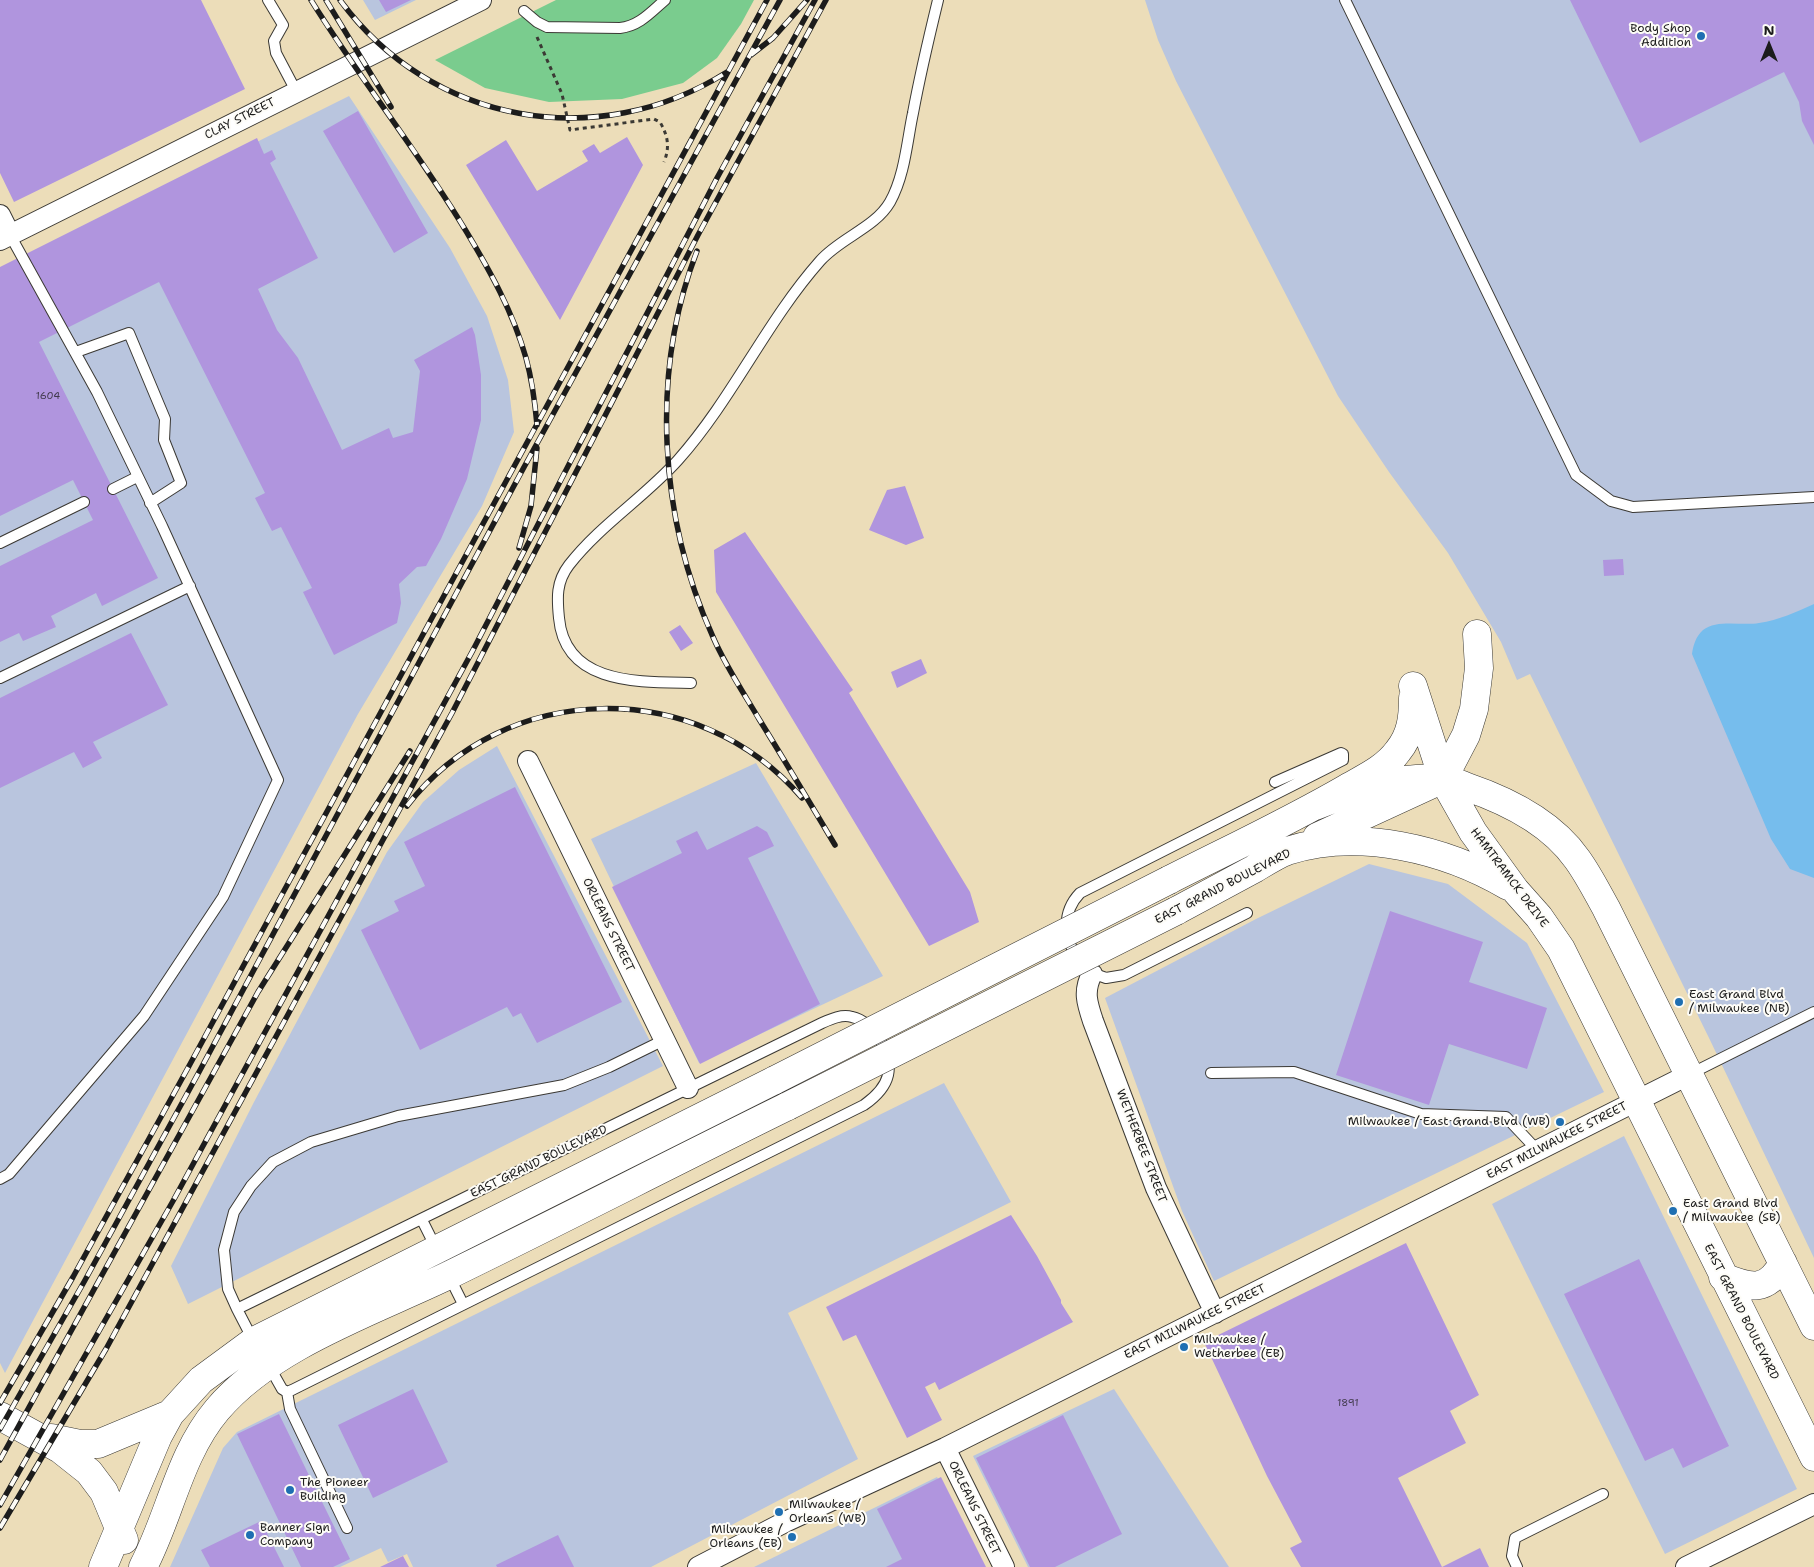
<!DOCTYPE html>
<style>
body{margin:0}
#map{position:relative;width:1814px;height:1567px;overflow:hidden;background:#ecddb9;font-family:"Shantell Sans",sans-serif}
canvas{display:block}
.north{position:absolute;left:1744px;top:20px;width:50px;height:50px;-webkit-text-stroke:4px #fdfcf7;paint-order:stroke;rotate:0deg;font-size:14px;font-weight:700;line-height:20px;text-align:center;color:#1c1c1c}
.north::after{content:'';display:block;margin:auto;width:18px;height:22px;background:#1c1c1c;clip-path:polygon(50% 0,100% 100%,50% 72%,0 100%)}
</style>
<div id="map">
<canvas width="1814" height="1567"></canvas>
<div class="north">N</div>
</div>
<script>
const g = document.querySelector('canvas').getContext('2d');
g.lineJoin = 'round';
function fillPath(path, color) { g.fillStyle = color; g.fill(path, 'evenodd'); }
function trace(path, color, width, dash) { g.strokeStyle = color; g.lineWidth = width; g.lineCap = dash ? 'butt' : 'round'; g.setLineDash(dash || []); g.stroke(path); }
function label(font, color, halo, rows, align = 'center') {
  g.font = font + ' "Shantell Sans",sans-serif'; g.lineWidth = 4; g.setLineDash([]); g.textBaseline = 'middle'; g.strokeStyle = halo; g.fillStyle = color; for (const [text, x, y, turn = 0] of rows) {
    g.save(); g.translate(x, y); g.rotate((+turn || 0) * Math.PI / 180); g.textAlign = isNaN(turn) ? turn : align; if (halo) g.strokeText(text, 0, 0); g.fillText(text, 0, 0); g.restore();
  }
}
fillPath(new Path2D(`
 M 363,0 L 416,0 L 375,20 Z
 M 1145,0 L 1814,0 L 1814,1258 L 1710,1040 L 1530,674 L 1517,680 L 1501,642 L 1448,553 L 1389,472 L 1338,396 L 1176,81 L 1158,40 Z
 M 349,96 L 450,248 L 487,316 L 508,380 L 514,432 L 482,506 L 358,714 L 5,1373 L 0,1363 L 0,270 Z
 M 497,746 L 663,1066 L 188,1304 L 171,1266 L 254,1102 L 387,852 L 423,802 L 459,770 Z
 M 756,763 L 883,976 L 699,1063 L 591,839 Z
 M 1369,864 L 1448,884 L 1527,943 L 1604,1092 L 1214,1281 L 1182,1211 L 1105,998 L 1256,919 Z
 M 944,1083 L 1011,1202 L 788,1313 L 858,1459 L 651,1567 L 413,1567 L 407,1554 L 388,1562 L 381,1548 L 340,1567 L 170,1567 L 223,1448 L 237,1432 Z
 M 1624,1136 L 1797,1489 L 1665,1554 L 1492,1204 Z
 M 1114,1389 L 1229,1567 L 1028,1567 L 973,1456 Z
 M 937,1477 L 983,1567 L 754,1567 Z`), '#b9c5de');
fillPath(new Path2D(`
 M 556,0 L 754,0 L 741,24 L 717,58 L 683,83 L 622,99 L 549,102 L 485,88 L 435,60 Z`), '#7acc8e');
fillPath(new Path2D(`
 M 1814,604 L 1814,878 L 1790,869 L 1771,839 L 1692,654 C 1693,646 1696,636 1703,630 C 1717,619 1742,626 1759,623 C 1779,620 1796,612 1814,604 Z`), '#76bded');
fillPath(new Path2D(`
 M 0,0 L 201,0 L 245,89 L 14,202 L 0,173 Z
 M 379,0 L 411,0 L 386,12 Z
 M 1570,0 L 1814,0 L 1814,145 L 1802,121 L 1799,102 L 1784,72 L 1640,143 Z
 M 358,111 L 428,233 L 394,253 L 323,131 Z
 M 627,137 L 643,165 L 560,320 L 466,165 L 506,140 L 537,191 L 588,161 L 582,151 L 594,144 L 600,153 Z
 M 257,138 L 264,154 L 272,150 L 276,159 L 270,163 L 318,258 L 258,289 L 277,330 L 298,358 L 342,450 L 389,428 L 393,438 L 413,432 L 420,371 L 414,360 L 472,327 L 475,335 L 481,375 L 481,420 L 467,479 L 441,539 L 426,566 L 417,567 L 399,584 L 401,603 L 397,623 L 334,655 L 303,592 L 312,588 L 281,527 L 272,531 L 255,498 L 265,493 L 159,282 L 39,342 L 158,578 L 102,606 L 96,593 L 51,616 L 56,627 L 23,641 L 19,633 L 0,642 L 0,566 L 93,520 L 73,480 L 0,516 L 0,267 Z
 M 905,486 L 924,538 L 906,545 L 869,530 L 887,490 Z
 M 745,532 L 853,690 L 849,693 L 970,892 L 979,922 L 929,946 L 716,592 L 714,550 Z
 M 1623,559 L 1624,575 L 1604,576 L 1603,560 Z
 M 680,625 L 693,643 L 681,651 L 669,632 Z
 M 131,633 L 168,705 L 93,742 L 102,758 L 83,768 L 74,752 L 0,788 L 0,698 Z
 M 921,659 L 927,673 L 897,688 L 891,672 Z
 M 515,787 L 622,1002 L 537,1043 L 521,1013 L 513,1017 L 507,1007 L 420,1050 L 361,930 L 399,911 L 394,901 L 425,886 L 404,842 Z
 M 757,826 L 767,832 L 774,846 L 748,858 L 820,1004 L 700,1064 L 612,887 L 682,853 L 676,841 L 697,831 L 707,850 Z
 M 1390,911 L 1483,942 L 1469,982 L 1547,1008 L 1527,1069 L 1449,1044 L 1429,1105 L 1336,1075 Z
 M 1011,1215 L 1037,1256 L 1061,1300 L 1061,1303 L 1073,1322 L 939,1390 L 935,1382 L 925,1387 L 942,1420 L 907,1438 L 856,1335 L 843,1341 L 826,1307 Z
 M 1406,1243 L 1479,1395 L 1450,1411 L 1466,1443 L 1398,1478 L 1442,1567 L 1480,1548 L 1489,1567 L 1301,1567 L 1290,1548 L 1302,1542 L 1267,1476 L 1204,1342 Z
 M 1639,1259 L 1729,1446 L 1683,1468 L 1673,1448 L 1645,1461 L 1564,1294 Z
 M 413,1389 L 448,1462 L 373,1498 L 338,1425 Z
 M 279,1414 L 350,1559 L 333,1567 L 301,1567 L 237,1434 Z
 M 1063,1415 L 1122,1534 L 1055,1567 L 1030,1567 L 976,1458 Z
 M 941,1477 L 986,1567 L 886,1567 L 902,1559 L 877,1509 Z
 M 261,1521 L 284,1567 L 210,1567 L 201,1550 Z
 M 558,1535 L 574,1567 L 497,1567 L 496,1565 Z
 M 403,1556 L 409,1567 L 380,1567 Z`), '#b095de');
const lane = new Path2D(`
 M 268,0 L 283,25 L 274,41 L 276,53 L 296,91
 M 1345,0 L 1576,475 L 1611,501 L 1633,507 L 1814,497
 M 524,11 L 537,22 L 547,27 L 620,28 C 639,26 650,13 665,0
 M 76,352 L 129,333 L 165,419 L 164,440 L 181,483 L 150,503
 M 113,489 L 137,477
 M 0,543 L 84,502
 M 0,678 L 190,586
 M 691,683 C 639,682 565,685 559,618 C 557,598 556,582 569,565 C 600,525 645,497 678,460 C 733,398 766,322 820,261 C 840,238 875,228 890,202 C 905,175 907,141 913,113 C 920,75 929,37 938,0
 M 1078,960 C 1064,938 1061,913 1080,893 L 1343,760 L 1343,754 L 1341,753 L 1275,782
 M 1089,972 L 1106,978 L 1124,975 L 1247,913
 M 1211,1073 L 1294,1072 L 1421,1114 L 1506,1117 L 1538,1151
 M 1690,1074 L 1814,1012
 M 0,1179 L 9,1174 L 144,1016 L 223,897 L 278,780 L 162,526 L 97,392 L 10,235
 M 422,1220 L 436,1248
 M 449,1276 L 463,1304
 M 237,1309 L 228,1289 L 224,1250 L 234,1212 L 251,1186 L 273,1162 L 311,1142 L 398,1116 L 564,1085 L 609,1067 L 664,1040
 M 253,1340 L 237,1309 L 822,1023 C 831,1019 842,1014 852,1017 C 873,1021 893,1054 888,1075 C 885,1088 874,1098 864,1105 L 292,1390 L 287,1392 L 282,1389 L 269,1366
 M 287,1392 L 290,1409 L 347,1528
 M 1517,1567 L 1512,1556 L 1515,1538 L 1603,1494`);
const street = new Path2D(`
 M 0,215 L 10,235
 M 0,240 L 481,0
 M 528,761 L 688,1088
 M 1092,974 C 1083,991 1087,1003 1093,1021 L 1156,1188 L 1215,1313
 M 945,1448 L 1004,1567
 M 698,1567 L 785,1522 L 945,1448 L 1690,1074
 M 1686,1567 L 1814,1504`);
const secondary = new Path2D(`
 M 1413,686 L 1443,779 L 1473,832 L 1515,890 L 1539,917 L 1561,949 L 1814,1457
 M 1315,806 C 1355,790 1397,776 1441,779 C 1449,779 1459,784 1467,787 C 1508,801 1551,822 1577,859 C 1588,874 1597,892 1606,908 L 1814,1326
 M 1317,837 L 1443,779 L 1466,735 L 1474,709 L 1479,668 L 1477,634
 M 1169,880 C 1228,850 1288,822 1345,789 C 1364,778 1385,769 1398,751 C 1411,735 1413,718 1413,698
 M 1176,911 C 1202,897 1228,883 1254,869 C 1264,863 1276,855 1287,851 C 1359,828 1445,849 1508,886
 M 1723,1277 C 1750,1288 1767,1293 1783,1263
 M 0,1416 L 60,1449 L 89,1472 L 104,1492 L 124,1540
 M 51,1438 L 80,1444 L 98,1444 L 170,1414
 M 103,1567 L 158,1436 L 170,1414 L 201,1380 L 254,1341 L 775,1080
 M 143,1567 C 170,1516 179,1455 217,1410 C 271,1346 372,1312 447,1276 C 562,1220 674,1162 788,1106`);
trace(lane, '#3b3934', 12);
trace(street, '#3b3934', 22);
trace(secondary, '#3b3934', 29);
trace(new Path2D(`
 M 537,37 L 562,94 L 570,130 L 654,119 L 660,122 C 668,136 670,147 664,162`), '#3b3934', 3, [4, 4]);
trace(lane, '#fff', 10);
trace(street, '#fff', 20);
trace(secondary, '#fff', 28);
const rail = new Path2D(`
 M 311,0 C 360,79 418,151 466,231 C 490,271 513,312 526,358 C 532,380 535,402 537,425
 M 326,0 L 391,107
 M 340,0 C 431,124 597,154 727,72
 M 751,55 L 773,38 L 807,0
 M 697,251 C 650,373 659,518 713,637 C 725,665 743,692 759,719 C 785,761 810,803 835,845
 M 519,548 L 531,506 L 537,448
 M 407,806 C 505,679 698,676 802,798
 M 0,1403 L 73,1277 L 189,1066 L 767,0
 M 0,1429 L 84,1282 L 199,1072 L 523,469 L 780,0
 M 0,1460 L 258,992 L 410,751
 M 0,1505 L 173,1201 L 472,652 L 717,178 L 815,0
 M 0,1528 L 106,1349 L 452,713 L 698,235 L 826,0`);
trace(rail, '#1c1c1c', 5.5);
trace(rail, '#fdfcf7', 4, [11]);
const secondaryBridge = new Path2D(`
 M 775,1080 L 1169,880
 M 788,1106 L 1176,911`);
trace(secondaryBridge, '#3b3934', 29, []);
trace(secondaryBridge, '#fff', 28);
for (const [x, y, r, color] of [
 [1701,36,5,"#1f6fb2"],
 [1679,1002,5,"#1f6fb2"],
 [1560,1122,5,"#1f6fb2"],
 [1673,1211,5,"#1f6fb2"],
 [1184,1347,5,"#1f6fb2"],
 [290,1490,5,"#1f6fb2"],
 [779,1512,5,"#1f6fb2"],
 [250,1535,5,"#1f6fb2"],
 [792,1537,5,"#1f6fb2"]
]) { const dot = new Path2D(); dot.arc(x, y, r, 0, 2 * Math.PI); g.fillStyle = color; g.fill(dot); trace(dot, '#fdfcf7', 2); }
label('10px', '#413a4c', null, [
 ["1604",48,396],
 ["1891",1348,1403]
]);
label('12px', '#1c1c1c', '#fdfcf7', [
 ["Body Shop",1691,29,"right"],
 ["Addition",1691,43,"right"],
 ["East Grand Blvd",1689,995],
 ["/ Milwaukee (NB)",1689,1009],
 ["Milwaukee / East Grand Blvd (WB)",1550,1122,"right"],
 ["East Grand Blvd",1683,1204],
 ["/ Milwaukee (SB)",1683,1218],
 ["Milwaukee /",1194,1340],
 ["Wetherbee (EB)",1194,1354],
 ["The Pioneer",300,1483],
 ["Building",300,1497],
 ["Milwaukee /",789,1505],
 ["Orleans (WB)",789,1519],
 ["Banner Sign",260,1528],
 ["Company",260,1542],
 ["Milwaukee /",782,1530,"right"],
 ["Orleans (EB)",782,1544,"right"]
], 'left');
label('12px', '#1c1c1c', '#fdfcf7', [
 ["CLAY STREET",240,119,-27],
 ["HAMTRAMCK DRIVE",1509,878,53],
 ["EAST GRAND BOULEVARD",1223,887,-27],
 ["ORLEANS STREET",608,925,64],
 ["EAST MILWAUKEE STREET",1557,1141,-27],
 ["WETHERBEE STREET",1141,1146,69],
 ["EAST GRAND BOULEVARD",539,1162,-26],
 ["EAST GRAND BOULEVARD",1741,1312,63],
 ["EAST MILWAUKEE STREET",1195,1322,-26],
 ["ORLEANS STREET",974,1508,64]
]);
</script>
